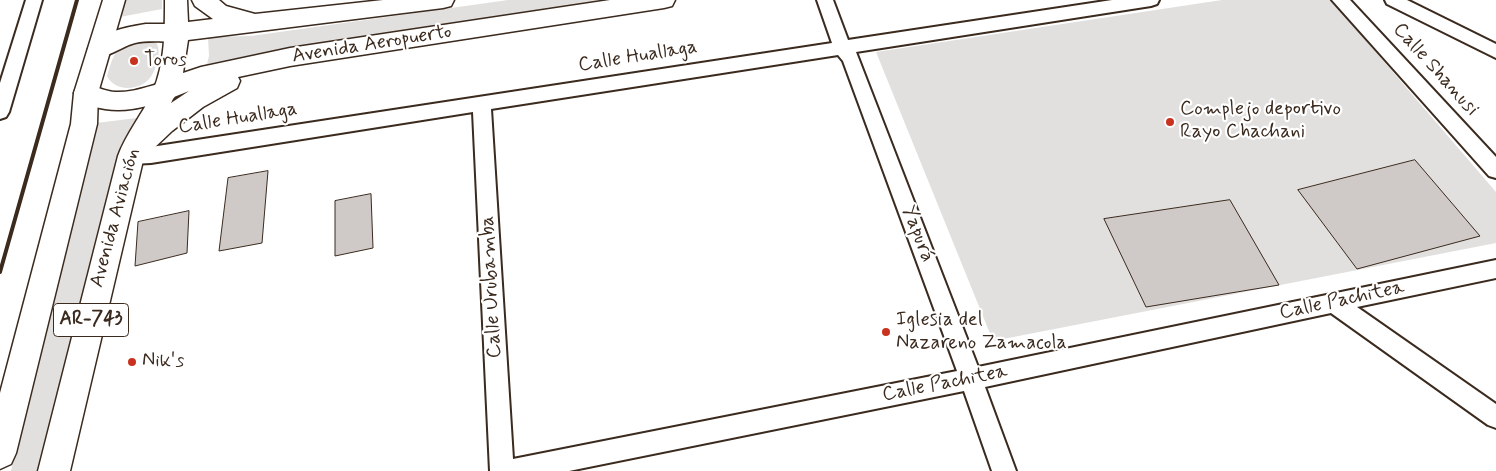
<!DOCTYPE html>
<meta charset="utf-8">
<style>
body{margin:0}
canvas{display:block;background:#fff}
</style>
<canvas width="1496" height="471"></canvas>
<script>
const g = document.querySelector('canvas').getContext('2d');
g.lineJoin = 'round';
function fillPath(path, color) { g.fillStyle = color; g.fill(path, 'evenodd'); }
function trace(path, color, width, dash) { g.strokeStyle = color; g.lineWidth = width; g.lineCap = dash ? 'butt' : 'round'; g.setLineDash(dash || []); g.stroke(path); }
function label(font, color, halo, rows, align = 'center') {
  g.font = font + ' Mynerve,sans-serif'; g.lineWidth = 4.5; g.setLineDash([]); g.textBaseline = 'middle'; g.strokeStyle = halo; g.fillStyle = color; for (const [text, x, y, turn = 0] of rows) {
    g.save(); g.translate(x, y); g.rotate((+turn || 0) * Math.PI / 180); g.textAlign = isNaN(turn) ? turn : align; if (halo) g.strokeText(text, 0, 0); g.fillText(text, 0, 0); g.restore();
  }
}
fillPath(new Path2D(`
 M 125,0 L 162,0 L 162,9 L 120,17 Z
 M 508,0 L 605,0 L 285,48 L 207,64 L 209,56 L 208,37 L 251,36 Z
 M 1222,0 L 1331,0 L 1496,192 L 1496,243 L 993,341 L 876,52 Z
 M 153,39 C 163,46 158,65 152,75 C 143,91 115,93 107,76 C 117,43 119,42 153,39 Z
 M 137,118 L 124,148 L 41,471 L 11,471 L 96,123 Z`), '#e2e0de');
const building = new Path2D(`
 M 1415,160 L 1480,236 L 1357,269 L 1298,190 Z
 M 268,171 L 262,243 L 219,251 L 228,178 Z
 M 371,194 L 373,248 L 335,256 L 335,201 Z
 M 1230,200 L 1279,285 L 1146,307 L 1104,219 Z
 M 189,211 L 187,253 L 135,266 L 138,222 Z`);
fillPath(building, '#cfcac7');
trace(building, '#3b2a1e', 1);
const minor = new Path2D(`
 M 26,0 L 42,0 L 9,112 L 6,117 L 0,119 L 0,83 Z
 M 817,0 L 833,0 L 848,40 L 1112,0 L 1159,0 L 1157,4 L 1151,6 L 856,52 L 978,367 L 1496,260 L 1496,278 L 1357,307 L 1496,404 L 1496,428 L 1488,425 L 1331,313 L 985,387 L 1016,471 L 992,471 L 964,391 L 569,471 L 490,471 L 473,112 L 151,163 L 131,164 L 124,161 L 122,156 L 124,151 L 151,147 L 832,43 ZM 838,55 L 843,61 L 957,371 L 513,459 L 491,109 Z
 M 1332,0 L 1350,0 L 1496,157 L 1496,178 L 1489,176 Z
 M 1385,0 L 1407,0 L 1496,44 L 1496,58 L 1387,4 Z`);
const secondary = new Path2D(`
 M 146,24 L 177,24 L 185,27 L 189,33 L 185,39 C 169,44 152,39 135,43 C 119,47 108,60 92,55 L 88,49 C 97,32 128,27 146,24 Z
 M 165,82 L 174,84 L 177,91 L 174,98 C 146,107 121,115 92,106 C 84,103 78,101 74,93 L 77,86 C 91,82 101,91 115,92 C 132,93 149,86 165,82 Z`);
const primary = new Path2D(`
 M 103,0 L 125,0 L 98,93 L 97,124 L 16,453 L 11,464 L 0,469 L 0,393 L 71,124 L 74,93 Z
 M 165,0 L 187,0 L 188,22 L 213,19 L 195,6 L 192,0 L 219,0 L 226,6 L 255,14 L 383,0 L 454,0 L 451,6 L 443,8 L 188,40 L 183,73 L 201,67 L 290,48 L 610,0 L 675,0 L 672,6 L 664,8 L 290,66 L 238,77 L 240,81 L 237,88 L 203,107 L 172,131 L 153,149 L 145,152 L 70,471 L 38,471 L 118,156 C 126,133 143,114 153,91 C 165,63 165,31 165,0 ZM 189,91 L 171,103 L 174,97 Z`);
trace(minor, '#3b2a1e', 4);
trace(secondary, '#3b2a1e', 3);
trace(primary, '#3b2a1e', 3);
fillPath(minor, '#fff');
fillPath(secondary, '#fff');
fillPath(primary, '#fff');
trace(new Path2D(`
 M 0,272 L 77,0`), '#3b2a1e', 4);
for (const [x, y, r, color] of [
 [134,61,5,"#c8321e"],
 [1170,122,5,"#c8321e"],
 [886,332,5,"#c8321e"],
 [132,362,5,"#c8321e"]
]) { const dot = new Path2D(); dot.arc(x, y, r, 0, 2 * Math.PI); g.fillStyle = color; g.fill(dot); trace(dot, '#fff', 2); }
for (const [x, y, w] of [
 [91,320,75]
]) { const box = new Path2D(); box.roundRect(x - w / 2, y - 16.5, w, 33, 4); g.fillStyle = '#fff'; g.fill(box); trace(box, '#3b2a1e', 1); }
label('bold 19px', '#3b2a1e', null, [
 ["AR-743",91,320]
]);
label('20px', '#3b2a1e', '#fff', [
 ["Avenida Aeropuerto",372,45,-9],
 ["Calle Huallaga",638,57,-9],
 ["Calle Shanusi",1435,70,48],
 ["Calle Huallaga",238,119,-9],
 ["Avenida Aviación",116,218,-75],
 ["Yapurá",917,234,69],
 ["Calle Urubamba",492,287,-93],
 ["Calle Pachitea",1342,301,-12],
 ["Calle Pachitea",945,384,-11]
]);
label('20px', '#3b2a1e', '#fff', [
 ["Toros",144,61],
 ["Complejo deportivo",1180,110],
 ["Rayo Chachani",1180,133],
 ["Iglesia del",896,321],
 ["Nazareno Zamacola",896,344],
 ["Nik's",142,362]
], 'left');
</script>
